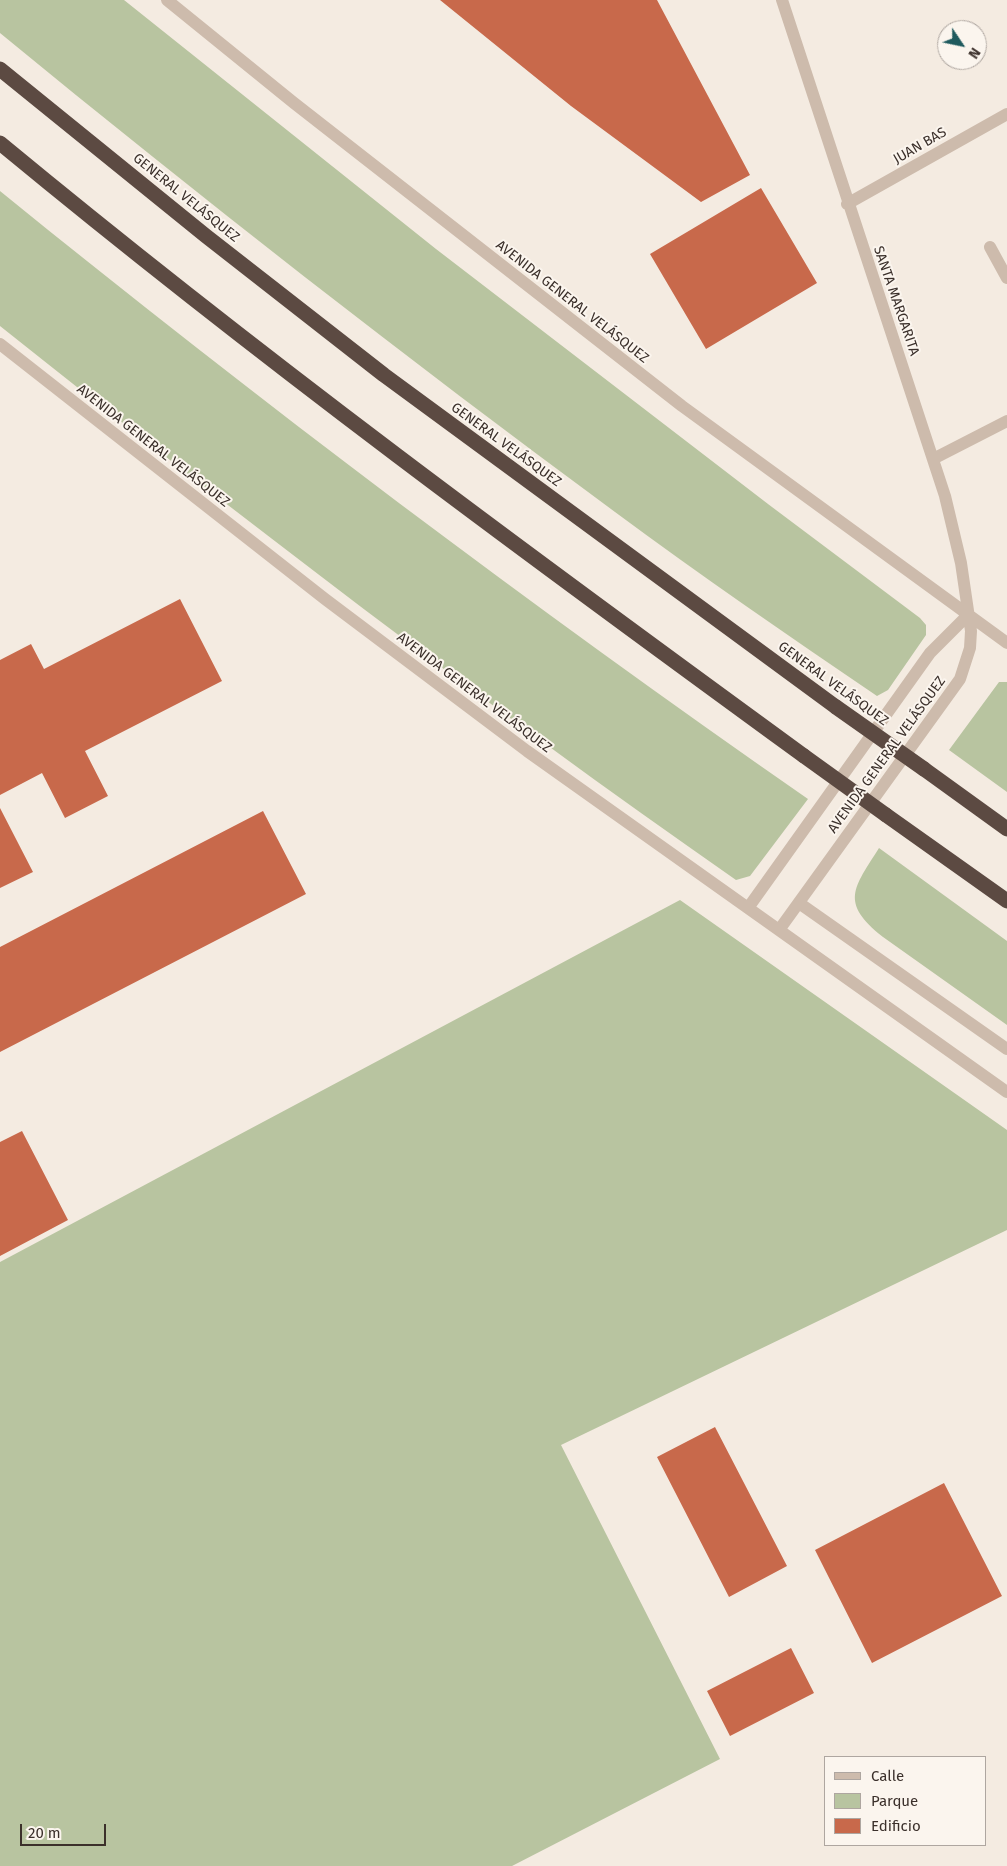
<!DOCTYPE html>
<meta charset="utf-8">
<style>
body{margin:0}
#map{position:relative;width:1007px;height:1866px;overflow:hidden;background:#f4ebe1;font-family:"Fira Sans",sans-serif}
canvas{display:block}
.legend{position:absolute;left:824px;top:1756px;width:162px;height:90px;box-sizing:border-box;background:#fbf5ee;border:1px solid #aea6a0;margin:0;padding:6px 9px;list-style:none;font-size:15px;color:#3b302b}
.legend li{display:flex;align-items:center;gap:10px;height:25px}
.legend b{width:25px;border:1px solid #aea6a0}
.north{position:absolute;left:937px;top:20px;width:50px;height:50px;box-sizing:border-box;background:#fbf5ee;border:1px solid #aea6a0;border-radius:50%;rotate:124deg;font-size:14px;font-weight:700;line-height:20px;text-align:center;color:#3b302b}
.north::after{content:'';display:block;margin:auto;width:18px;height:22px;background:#1f5a5e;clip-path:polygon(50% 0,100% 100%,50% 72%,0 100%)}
.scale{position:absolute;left:20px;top:1824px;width:86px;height:22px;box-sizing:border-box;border:2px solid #3b302b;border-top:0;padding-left:6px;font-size:15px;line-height:18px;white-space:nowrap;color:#3b302b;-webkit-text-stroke:4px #fbf5ee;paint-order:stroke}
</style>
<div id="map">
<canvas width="1007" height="1866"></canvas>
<ul class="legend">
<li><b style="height:6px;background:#cdbbac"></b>Calle</li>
<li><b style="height:14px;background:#b8c4a0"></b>Parque</li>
<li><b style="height:14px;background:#c8694b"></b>Edificio</li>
</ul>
<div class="north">N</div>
<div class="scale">20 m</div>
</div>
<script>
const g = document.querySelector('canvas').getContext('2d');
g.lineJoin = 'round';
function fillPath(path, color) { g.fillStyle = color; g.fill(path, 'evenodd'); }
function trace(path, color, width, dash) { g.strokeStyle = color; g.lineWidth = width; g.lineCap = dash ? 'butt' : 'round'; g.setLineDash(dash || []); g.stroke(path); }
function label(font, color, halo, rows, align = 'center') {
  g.font = font + ' "Fira Sans",sans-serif'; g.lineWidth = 4; g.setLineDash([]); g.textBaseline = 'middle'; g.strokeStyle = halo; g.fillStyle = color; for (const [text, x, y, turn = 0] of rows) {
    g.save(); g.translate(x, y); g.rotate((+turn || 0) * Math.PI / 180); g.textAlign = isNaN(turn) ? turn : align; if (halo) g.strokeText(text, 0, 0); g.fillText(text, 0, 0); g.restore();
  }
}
fillPath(new Path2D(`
 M 0,0 L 124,0 L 436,249 L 768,504 L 920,618 L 926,625 L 926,635 L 888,690 L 877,696 C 789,636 701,576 615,512 C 406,358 201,198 0,33 Z
 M 0,191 C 261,403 531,606 808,799 L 750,876 L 736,880 C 484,704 240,517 0,326 Z
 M 999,682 L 1007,682 L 1007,792 L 949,750 Z
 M 879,848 L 1007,941 L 1007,1025 L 883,937 C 839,902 854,888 879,848 Z
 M 680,900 L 1007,1130 L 1007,1230 L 561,1445 L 720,1759 L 512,1866 L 0,1866 L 0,1262 Z`), '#b8c4a0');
fillPath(new Path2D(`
 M 440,0 L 657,0 L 750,175 L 701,202 L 571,106 Z
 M 761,188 L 817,283 L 706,349 L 650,254 Z
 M 180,599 L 222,681 L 85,751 L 108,796 L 65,818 L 42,773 L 0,795 L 0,660 L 31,644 L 44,669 Z
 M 0,808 L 33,872 L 0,888 Z
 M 263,811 L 306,894 L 0,1052 L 0,947 Z
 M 22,1131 L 68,1220 L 0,1256 L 0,1142 Z
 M 715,1427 L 787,1566 L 729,1597 L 657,1457 Z
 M 944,1483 L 1002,1596 L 872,1663 L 815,1550 Z
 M 791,1648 L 814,1693 L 730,1736 L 707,1691 Z`), '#c8694b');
trace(new Path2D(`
 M 167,0 L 294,103 L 682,406 L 1007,643
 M 847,204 L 1007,114
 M 990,247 L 1007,278
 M 0,344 L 325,599 L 527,751 L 1007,1092
 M 933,459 L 1007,421
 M 799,903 L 1007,1049
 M 748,908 L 930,653 L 968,615
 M 779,930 L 960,679 L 970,648 L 971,631 L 961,563 L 945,496 L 782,0`), '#cdbbac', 12);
trace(new Path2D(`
 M 0,69 L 206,236 L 384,375 L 836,707
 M 0,143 C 260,358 531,557 804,756
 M 924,769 L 1007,829
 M 886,815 L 1007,901`), '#5c4a42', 15);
trace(new Path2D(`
 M 836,707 L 924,769
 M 804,756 L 886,815`), '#5c4a42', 15);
label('14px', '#3b302b', '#fbf5ee', [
 ["JUAN BAS",920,146,-30],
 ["GENERAL VELÁSQUEZ",186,198,39],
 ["SANTA MARGARITA",896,301,71],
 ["AVENIDA GENERAL VELÁSQUEZ",572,302,38],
 ["GENERAL VELÁSQUEZ",506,445,36],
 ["AVENIDA GENERAL VELÁSQUEZ",153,446,38],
 ["GENERAL VELÁSQUEZ",833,684,36],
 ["AVENIDA GENERAL VELÁSQUEZ",474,693,37],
 ["AVENIDA GENERAL VELÁSQUEZ",887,755,-54]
]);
</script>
